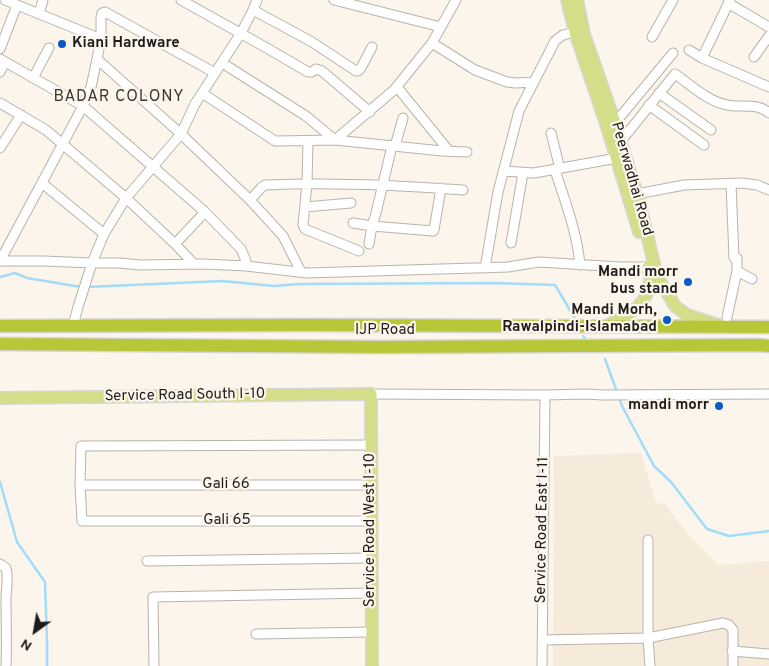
<!DOCTYPE html>
<style>
body{margin:0}
#map{position:relative;width:769px;height:666px;overflow:hidden;background:#fcf5ec;font-family:Overpass,sans-serif}
canvas{display:block}
.north{position:absolute;left:10px;top:606px;width:50px;height:50px;-webkit-text-stroke:4px #fcf5ec;paint-order:stroke;rotate:212deg;font-size:14px;font-weight:700;line-height:20px;text-align:center;color:#1e1c19}
.north::after{content:'';display:block;margin:auto;width:18px;height:22px;background:#1e1c19;clip-path:polygon(50% 0,100% 100%,50% 72%,0 100%)}
</style>
<div id="map">
<canvas width="769" height="666"></canvas>
<div class="north">N</div>
</div>
<script>
const g = document.querySelector('canvas').getContext('2d');
g.lineJoin = 'round';
function fillPath(path, color) { g.fillStyle = color; g.fill(path, 'evenodd'); }
function trace(path, color, width, dash) { g.strokeStyle = color; g.lineWidth = width; g.lineCap = dash ? 'butt' : 'round'; g.setLineDash(dash || []); g.stroke(path); }
function label(font, color, halo, rows, align = 'center') {
  g.font = font + ' Overpass,sans-serif'; g.lineWidth = 4.5; g.setLineDash([]); g.textBaseline = 'middle'; g.strokeStyle = halo; g.fillStyle = color; for (const [text, x, y, turn = 0] of rows) {
    g.save(); g.translate(x, y); g.rotate((+turn || 0) * Math.PI / 180); g.textAlign = isNaN(turn) ? turn : align; if (halo) g.strokeText(text, 0, 0); g.fillText(text, 0, 0); g.restore();
  }
}
fillPath(new Path2D(`
 M 641,453 L 656,503 L 665,504 L 690,537 L 719,565 L 769,561 L 769,666 L 553,666 L 554,456 Z`), '#f6ebdb');
trace(new Path2D(`
 M 0,277 L 15,273 L 27,278 L 81,287
 M 87,287 L 222,281 L 274,286 L 299,284 L 495,283 L 555,285 L 577,322
 M 583,336 L 587,341
 M 605,359 L 617,392
 M 619,397 L 622,406 L 654,466 L 671,482 L 707,529 L 729,536 L 769,531
 M 0,482 L 17,542 L 45,582 L 47,641 L 47,666`), '#a2dcfa', 2.5);
const minor = new Path2D(`
 M 5,0 L 101,39
 M 181,0 L 265,47 L 308,72 L 312,72 L 316,69 L 322,71 L 370,112
 M 334,0 L 441,27
 M 728,3 L 769,27
 M 253,10 L 312,42 L 356,71 L 358,71 L 361,68 L 372,47
 M 39,14 L 43,0
 M 652,37 L 673,0
 M 432,43 L 475,70 L 507,82 L 516,83 L 534,82
 M 0,49 L 17,5
 M 689,50 L 702,58 L 769,87
 M 754,57 L 769,36
 M 702,58 L 730,0
 M 0,59 L 83,106 L 205,212 L 241,249 L 246,261 L 246,266
 M 97,59 L 181,134 L 250,200 L 283,236 L 301,272
 M 227,66 L 306,116 L 335,140 L 442,151 L 467,152
 M 0,72 L 5,62
 M 33,78 L 49,48
 M 397,87 L 449,151
 M 202,93 L 275,141 L 335,140 L 394,90 L 432,43 L 456,0
 M 659,93 L 711,130
 M 0,103 L 46,130 L 126,198 L 175,244 L 194,264
 M 649,105 L 704,145
 M 615,123 L 673,53
 M 551,133 L 560,169
 M 308,141 L 307,183 L 303,225 L 305,229 L 359,251
 M 621,141 L 675,74 C 691,85 707,101 727,105 C 741,108 757,102 769,113
 M 395,146 L 403,118
 M 0,148 L 21,115
 M 555,170 C 565,201 577,232 580,265
 M 503,171 L 534,173 L 617,158
 M 42,183 L 104,234
 M 731,184 L 734,258
 M 637,194 L 684,185 L 742,183 L 757,185 L 769,190
 M 250,200 L 262,187 L 265,185 C 331,182 397,185 463,190
 M 305,207 L 351,203
 M 353,223 L 372,226 L 433,231 L 434,230 L 441,188
 M 511,243 L 523,173
 M 175,244 L 205,212
 M 369,244 L 372,226 L 376,213 L 392,146
 M 0,261 L 43,261 L 92,263 L 119,263 L 140,265 L 204,264 L 246,266 L 307,273 L 508,267 L 539,262 L 620,267 L 649,267
 M 0,261 L 83,106 L 91,87 L 97,59 L 101,39 L 101,17 L 102,13 L 105,12 L 215,73
 M 485,268 L 498,192 L 519,111 L 555,41 L 563,35 L 575,32
 M 737,271 L 752,279
 M 727,317 L 737,271 L 737,258
 M 73,326 L 78,307 L 92,263 L 104,234 L 126,198 L 181,134 L 195,104 L 241,33 L 253,10 L 257,0
 M 371,394 L 545,395 L 586,394 L 603,395 L 769,394
 M 371,445 L 81,446 L 80,485 L 82,521 L 372,521
 M 80,485 L 371,485
 M 648,540 L 648,638 L 650,666
 M 147,561 L 372,558
 M 0,564 L 6,568 C 9,580 6,587 6,599 C 6,622 7,644 6,666
 M 256,634 L 372,632
 M 542,640 L 648,638 L 723,623 L 729,625 L 733,630 L 733,666
 M 732,651 L 769,654
 M 154,666 L 153,597 L 372,593
 M 542,666 L 545,395`);
const major = new Path2D(`
 M 567,0 L 575,32 L 606,124 L 639,232
 M 577,0 L 584,34 L 614,120 L 638,197 L 657,276 L 675,306 L 687,315 L 718,325
 M 604,327 C 622,318 642,310 648,290 C 651,280 651,277 648,267
 M 0,398 L 371,394 L 372,666`);
const highway = new Path2D(`
 M 0,326 L 307,325 L 769,327
 M 0,344 L 380,347 L 757,345 L 769,346`);
trace(minor, '#b9b3aa', 11);
trace(major, '#d6d6d6', 14);
trace(highway, '#d6d6d6', 15);
trace(minor, '#fff', 9);
trace(major, '#d4dd88', 11);
trace(highway, '#b7c738', 12);
for (const [x, y, r, color] of [
 [62,44,5,"#065bc4"],
 [688,282,5,"#065bc4"],
 [667,320,5,"#065bc4"],
 [719,406,5,"#065bc4"]
]) { const dot = new Path2D(); dot.arc(x, y, r, 0, 2 * Math.PI); g.fillStyle = color; g.fill(dot); trace(dot, '#fcf5ec', 2); }
label('bold 15px', '#1e1c19', '#fcf5ec', [
 ["Kiani Hardware",72,44,"left"],
 ["Mandi morr",678,273],
 ["bus stand",678,290],
 ["Mandi Morh,",657,311],
 ["Rawalpindi-Islamabad",657,328],
 ["mandi morr",709,406]
], 'right');
label('15px', '#1e1c19', '#fcf5ec', [
 ["Peerwadhai Road",631,179,74],
 ["IJP Road",385,331],
 ["Service Road South I-10",185,396,-1],
 ["Gali 66",226,485],
 ["Gali 65",227,521],
 ["Service Road West I-10",371,530,-90],
 ["Service Road East I-11",543,530,-89]
]);
g.letterSpacing = '1px';
label('16px', '#3c372f', '#fcf5ec', [
 ["BADAR COLONY",119,98]
]);
g.letterSpacing = '0px';
</script>
